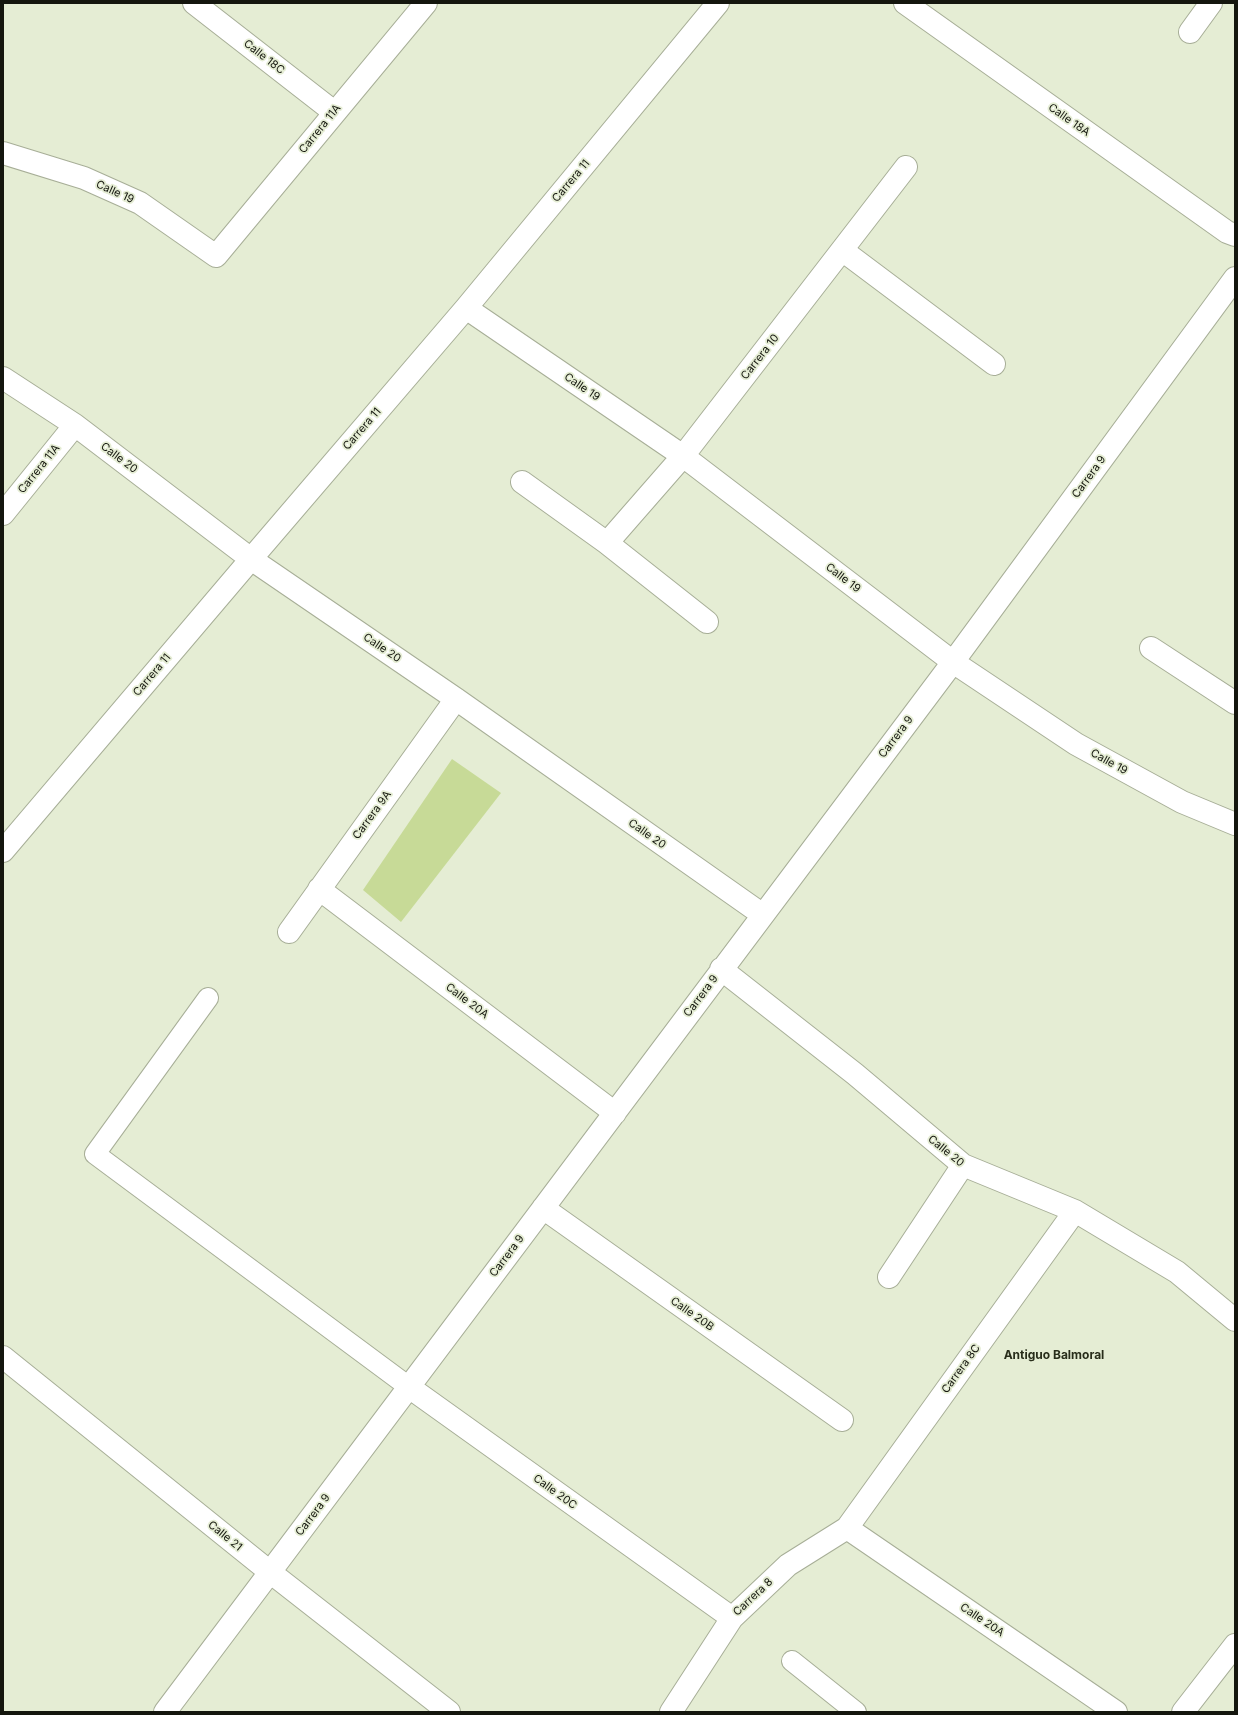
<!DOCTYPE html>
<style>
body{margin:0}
#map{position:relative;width:1238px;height:1715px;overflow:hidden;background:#e5edd4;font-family:Inter,sans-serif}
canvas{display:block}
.frame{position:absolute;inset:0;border:4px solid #14160e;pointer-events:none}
</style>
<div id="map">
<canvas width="1238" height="1715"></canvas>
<div class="frame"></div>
</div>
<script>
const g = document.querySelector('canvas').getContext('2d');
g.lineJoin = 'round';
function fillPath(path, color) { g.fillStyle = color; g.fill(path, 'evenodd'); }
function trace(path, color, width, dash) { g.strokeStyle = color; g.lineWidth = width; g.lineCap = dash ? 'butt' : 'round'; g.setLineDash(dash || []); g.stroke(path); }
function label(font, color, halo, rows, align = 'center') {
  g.font = font + ' Inter,sans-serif'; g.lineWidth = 3.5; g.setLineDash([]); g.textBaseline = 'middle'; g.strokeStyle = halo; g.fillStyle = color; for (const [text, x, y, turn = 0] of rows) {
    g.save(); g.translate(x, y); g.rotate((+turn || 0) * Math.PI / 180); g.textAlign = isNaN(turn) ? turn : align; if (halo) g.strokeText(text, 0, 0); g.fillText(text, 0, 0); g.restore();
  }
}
fillPath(new Path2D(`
 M 452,759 L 501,793 L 401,922 L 363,890 Z`), '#c7da97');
const service = new Path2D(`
 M 208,998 L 95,1154 L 409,1387
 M 792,1661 L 856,1712`);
const minor = new Path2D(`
 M 194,3 L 334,112
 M 905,3 L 1227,232 L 1235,235
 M 1190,32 L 1211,3
 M 3,153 L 84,178 L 140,203 L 216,256 L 426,3
 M 842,250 L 994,364
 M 466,308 L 683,456 L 953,662 L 1076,744 L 1182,802 L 1235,824
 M 3,378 L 75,425 L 251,559 L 456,699 L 763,915
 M 522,482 L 607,543 L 707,622
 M 3,514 L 75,425
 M 607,543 L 683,456 L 906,167
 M 1151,648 L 1235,703
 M 3,851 L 251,559 L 466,308 L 718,3
 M 319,889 L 615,1113
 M 289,932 L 456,699
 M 721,969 L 855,1074 L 963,1165 L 1075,1211 L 1177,1272 L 1235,1320
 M 543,1208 L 842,1420
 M 889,1277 L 963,1165
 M 3,1357 L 270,1572 L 449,1712
 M 409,1387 L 732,1618
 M 847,1528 L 1116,1712
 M 165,1712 L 953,662 L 1235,278
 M 671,1712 L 732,1618 L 788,1565 L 847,1528 L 1075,1211`);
const tertiary = new Path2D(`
 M 1183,1712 L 1235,1645`);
trace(service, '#a7ae97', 22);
trace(minor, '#a7ae97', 24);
trace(tertiary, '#a7ae97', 24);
trace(service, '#fff', 20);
trace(minor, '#fff', 22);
trace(tertiary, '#fff', 22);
label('11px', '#14160e', '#e5edd4', [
 ["Calle 18C",264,57,38],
 ["Calle 18A",1069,120,35],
 ["Carrera 11A",320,129,-51],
 ["Carrera 11",571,181,-50],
 ["Calle 19",115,192,24],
 ["Carrera 10",760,357,-52],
 ["Calle 19",582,387,34],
 ["Carrera 11",362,429,-49],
 ["Calle 20",119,458,37],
 ["Carrera 11A",39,469,-51],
 ["Carrera 9",1089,477,-54],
 ["Calle 19",843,578,37],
 ["Calle 20",382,648,34],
 ["Carrera 11",152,675,-50],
 ["Carrera 9",896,737,-53],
 ["Calle 19",1109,762,29],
 ["Carrera 9A",372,815,-54],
 ["Calle 20",647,834,35],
 ["Carrera 9",701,996,-53],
 ["Calle 20A",467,1001,37],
 ["Calle 20",946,1151,39],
 ["Carrera 9",507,1256,-53],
 ["Calle 20B",692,1314,35],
 ["Carrera 8C",961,1369,-54],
 ["Calle 20C",555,1492,36],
 ["Carrera 9",313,1515,-53],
 ["Calle 21",225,1536,39],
 ["Carrera 8",753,1597,-43],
 ["Calle 20A",982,1620,34]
]);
label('bold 12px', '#282d1a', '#e5edd4', [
 ["Antiguo Balmoral",1054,1355]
]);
</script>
